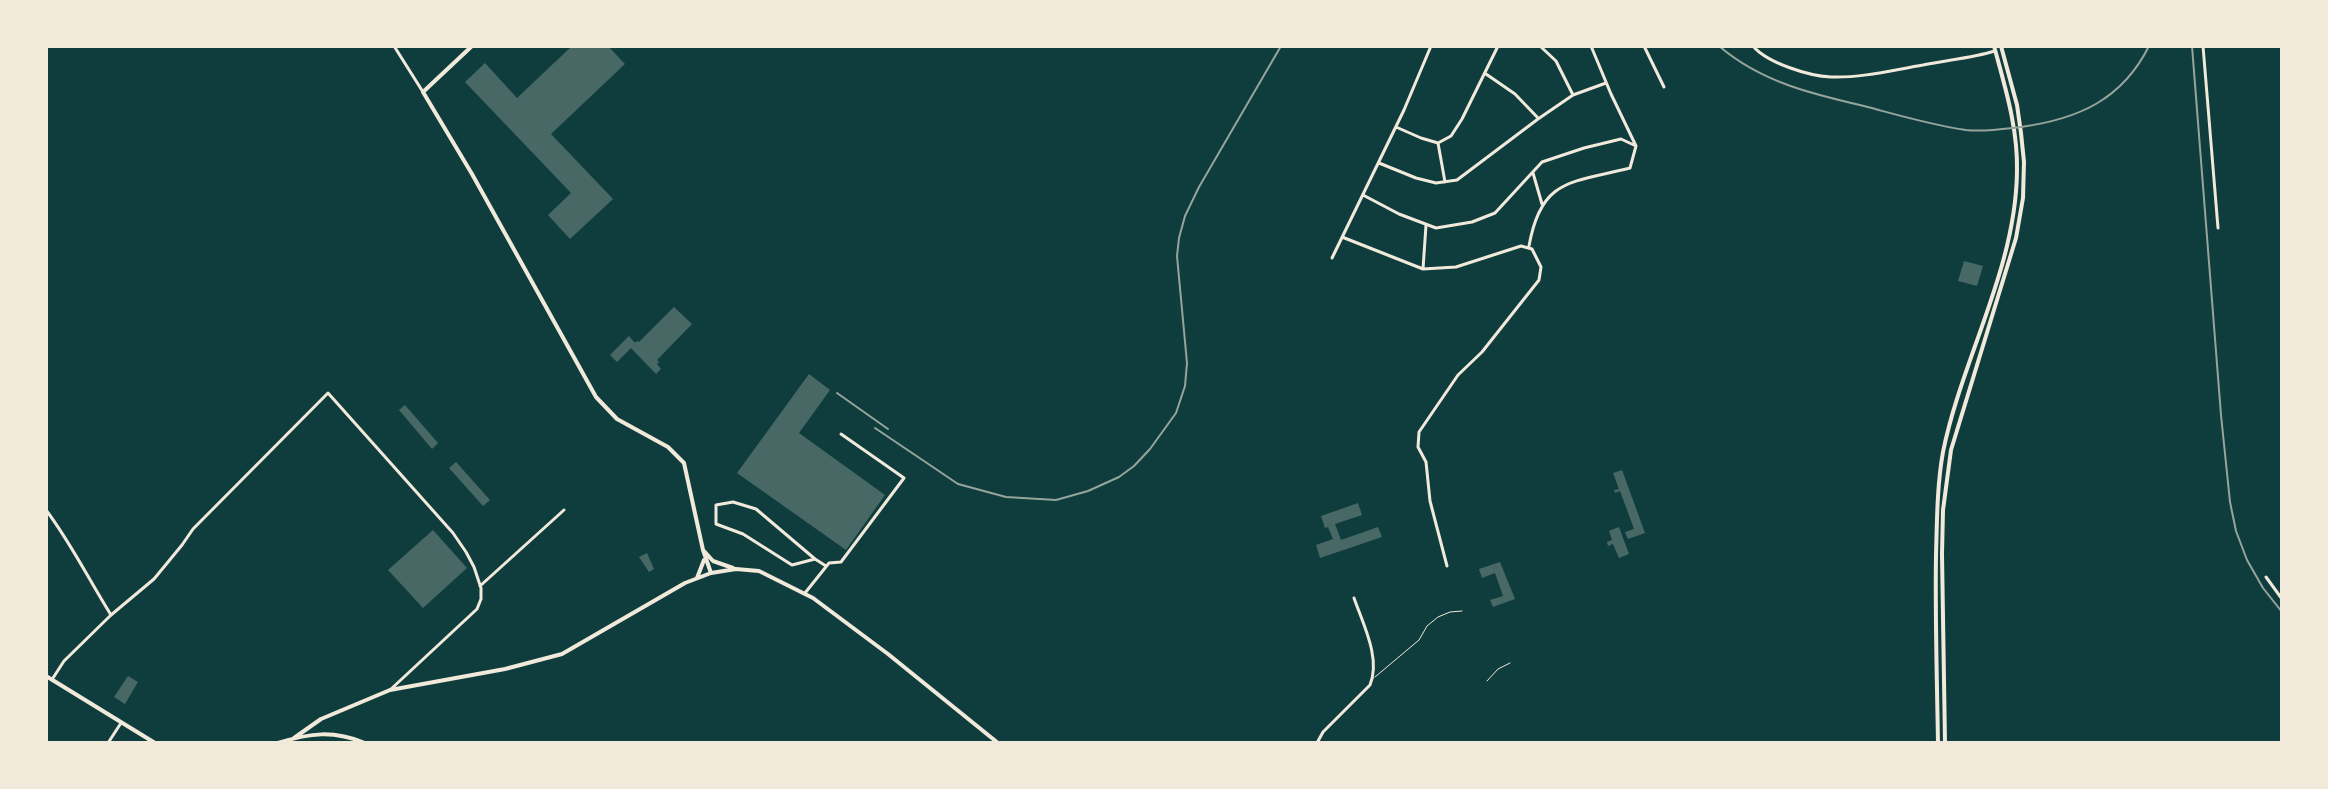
<!DOCTYPE html>
<style>
body{margin:0}
#map{position:relative;width:2328px;height:789px;overflow:hidden;background:#0f3d3e;font-family:Inter,sans-serif}
canvas{display:block}
.frame{position:absolute;inset:0;border:48px solid #f1e9da;pointer-events:none}
</style>
<div id="map">
<canvas width="2328" height="789"></canvas>
<div class="frame"></div>
</div>
<script>
const g = document.querySelector('canvas').getContext('2d');
g.lineJoin = 'round';
function fillPath(path, color) { g.fillStyle = color; g.fill(path, 'evenodd'); }
function trace(path, color, width, dash) { g.strokeStyle = color; g.lineWidth = width; g.lineCap = dash ? 'butt' : 'round'; g.setLineDash(dash || []); g.stroke(path); }
fillPath(new Path2D(`
 M 572,46 L 608,46 L 625,64 L 551,134 L 613,199 L 570,239 L 548,215 L 571,193 L 465,82 L 485,63 L 517,98 Z
 M 1964,261 L 1983,266 L 1977,286 L 1958,281 Z
 M 674,307 L 692,324 L 657,360 L 659,362 L 657,364 L 661,369 L 656,374 L 631,348 L 617,362 L 610,355 L 629,336 L 635,343 L 637,341 L 639,342 Z
 M 809,374 L 830,390 L 799,433 L 885,495 L 846,550 L 737,473 Z
 M 405,405 L 438,443 L 432,449 L 399,410 Z
 M 456,462 L 490,500 L 483,506 L 449,468 Z
 M 1622,470 L 1645,533 L 1628,539 L 1625,532 L 1634,529 L 1620,491 L 1615,493 L 1614,490 L 1619,489 L 1613,473 Z
 M 1358,503 L 1362,515 L 1335,524 L 1341,540 L 1378,527 L 1382,537 L 1320,558 L 1316,545 L 1333,539 L 1328,527 L 1325,528 L 1321,516 Z
 M 1619,527 L 1629,554 L 1619,558 L 1613,544 L 1608,546 L 1607,542 L 1612,540 L 1609,531 Z
 M 433,530 L 467,568 L 423,608 L 388,570 Z
 M 647,553 L 654,569 L 649,572 L 639,557 Z
 M 1500,562 L 1515,599 L 1493,607 L 1490,600 L 1503,596 L 1495,573 L 1482,578 L 1479,569 Z
 M 128,676 L 138,682 L 125,704 L 114,697 Z`), '#486865');
trace(new Path2D(`
 M 1375,677 L 1419,640 L 1427,626 L 1438,617 L 1450,612 L 1462,611
 M 1487,681 L 1498,669 L 1510,663`), '#f1e9da', 1);
trace(new Path2D(`
 M 1540,46 L 1556,61 L 1573,95
 M 1591,46 L 1611,94 L 1636,146
 M 1644,46 L 1664,87
 M 1753,46 C 1767,63 1809,76 1831,77 C 1862,78 1893,70 1923,65 C 1947,60 1972,58 1995,51
 M 2203,46 L 2218,228
 M 1486,74 L 1515,94 L 1538,118
 M 1396,127 L 1421,138 L 1438,143 L 1451,136 L 1462,119 L 1498,46
 M 1438,143 L 1445,182
 M 1379,163 L 1416,178 L 1436,183 L 1457,180 L 1538,119 L 1573,95 L 1606,83
 M 1533,173 L 1542,204
 M 1363,195 L 1399,214 L 1436,228 L 1472,222 L 1495,213 L 1542,162 L 1584,148 L 1621,139 L 1636,146
 M 1342,237 L 1423,269 L 1456,267 L 1521,246 L 1532,249 L 1541,267 L 1539,280 L 1482,352 L 1458,375 L 1419,432 L 1418,447 L 1426,462 L 1430,501 L 1447,566
 M 1529,246 C 1541,178 1571,183 1630,168 L 1636,146
 M 1332,258 L 1404,110 L 1431,46
 M 1423,269 L 1426,225
 M 815,559 L 756,509 L 733,502 L 716,505 L 716,524 L 743,534 L 792,565 L 815,559 L 826,566
 M 2266,577 L 2282,599
 M 480,586 L 564,510
 M 805,593 L 829,563 L 841,562 L 904,478 L 841,434
 M 53,678 L 64,661 L 111,615 L 154,579 L 182,545 L 193,529 L 328,393 L 453,533 L 466,552 L 474,567 L 481,588 L 481,599 L 477,609 L 390,690
 M 108,743 L 121,723
 M 1317,743 L 1323,732 L 1370,685 C 1381,658 1363,624 1354,598`), '#f1e9da', 3);
trace(new Path2D(`
 M 394,46 L 423,92
 M 46,510 C 71,543 89,580 111,615`), '#f1e9da', 3);
trace(new Path2D(`
 M 472,46 L 423,92 L 472,174 L 596,397 L 617,419 L 668,447 L 684,463 L 703,550 L 711,573
 M 704,551 L 713,561 L 733,568
 M 697,578 L 704,560
 M 294,738 L 321,719 L 390,690 L 505,669 L 562,654 L 685,583 L 711,573 L 736,569 L 759,571 L 813,598 L 888,654 L 998,743`), '#f1e9da', 4);
trace(new Path2D(`
 M 46,676 L 155,743
 M 278,743 C 310,733 333,730 365,743
 M 1938,743 C 1937,680 1935,618 1936,555 C 1937,521 1937,485 1943,452 C 1962,358 2016,269 2017,171 C 2018,128 2005,87 1994,46
 M 1945,743 L 1942,554 L 1943,510 L 1951,450 L 2016,238 L 2023,198 L 2024,162 L 2021,133 L 2017,105 L 2001,46`), '#f1e9da', 4);
trace(new Path2D(`
 M 1719,46 C 1761,82 1812,94 1864,106 C 1898,115 1931,125 1966,130 C 1984,132 2003,129 2021,127 C 2078,119 2122,100 2149,46
 M 2192,46 L 2221,415 L 2230,502 L 2236,531 L 2247,560 L 2263,588 L 2282,612
 M 837,393 L 888,429
 M 875,428 L 958,484 L 1006,497 L 1056,500 L 1088,491 L 1119,477 L 1134,466 L 1150,449 L 1176,413 L 1185,386 L 1187,363 L 1177,256 L 1179,238 L 1185,216 L 1199,187 L 1281,46`), '#97a49c', 2);
</script>
